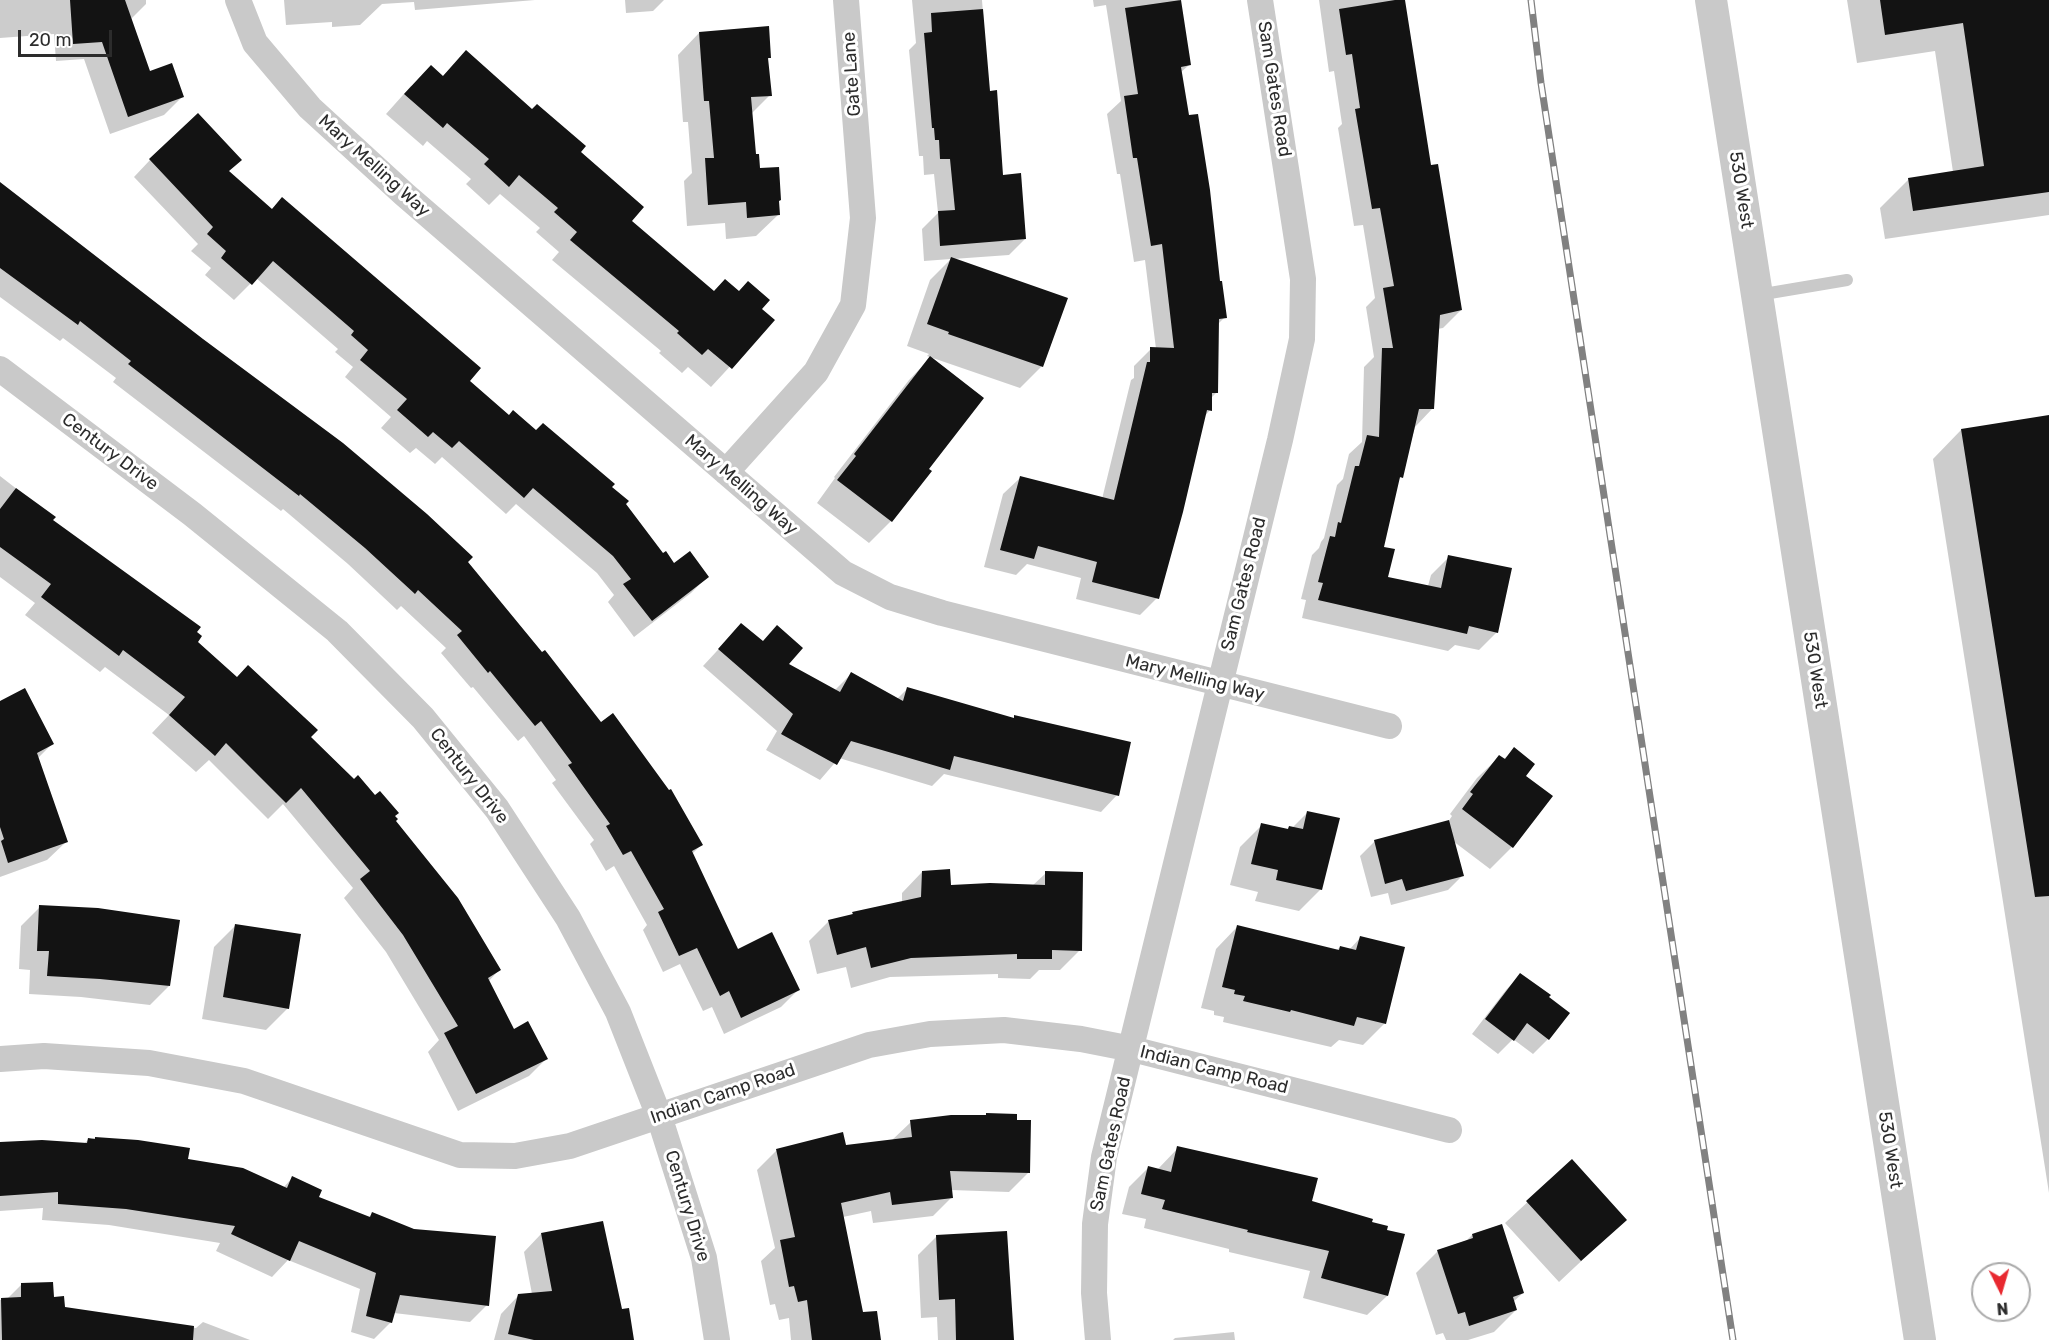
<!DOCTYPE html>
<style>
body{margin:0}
#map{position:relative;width:2049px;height:1340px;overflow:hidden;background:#fff;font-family:Rubik,sans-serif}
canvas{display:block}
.north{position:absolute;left:1971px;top:1262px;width:60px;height:60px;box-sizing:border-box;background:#fff;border:2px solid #ababab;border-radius:50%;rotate:175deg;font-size:16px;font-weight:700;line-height:24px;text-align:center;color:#2c2c2c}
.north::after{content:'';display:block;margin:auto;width:21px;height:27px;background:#e82930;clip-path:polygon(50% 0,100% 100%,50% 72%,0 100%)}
.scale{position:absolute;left:18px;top:30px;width:94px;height:27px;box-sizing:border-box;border:3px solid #2c2c2c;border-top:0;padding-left:8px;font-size:18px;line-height:21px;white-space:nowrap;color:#2c2c2c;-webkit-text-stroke:4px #fff;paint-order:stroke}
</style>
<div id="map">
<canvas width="2049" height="1340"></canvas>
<div class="north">N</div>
<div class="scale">20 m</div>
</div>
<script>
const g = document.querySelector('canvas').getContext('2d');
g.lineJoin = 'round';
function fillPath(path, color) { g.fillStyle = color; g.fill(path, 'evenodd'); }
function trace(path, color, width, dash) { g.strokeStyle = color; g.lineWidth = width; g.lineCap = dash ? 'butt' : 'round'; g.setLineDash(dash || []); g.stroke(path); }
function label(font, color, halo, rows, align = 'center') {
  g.font = font + ' Rubik,sans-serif'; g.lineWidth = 6; g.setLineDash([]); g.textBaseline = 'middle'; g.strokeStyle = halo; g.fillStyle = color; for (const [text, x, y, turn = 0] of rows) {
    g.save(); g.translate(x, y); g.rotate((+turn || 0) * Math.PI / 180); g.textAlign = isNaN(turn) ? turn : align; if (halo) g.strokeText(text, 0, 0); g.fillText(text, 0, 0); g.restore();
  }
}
fillPath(new Path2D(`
 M 0,0 L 146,0 L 146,4 L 130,20 L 149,73 L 182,97 L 164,115 L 110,134 L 84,59 L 56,61 L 54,34 L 0,38 Z
 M 284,0 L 535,0 L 415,10 L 414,2 L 382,4 L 360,25 L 332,27 L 332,22 L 286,25 Z
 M 625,0 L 664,0 L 653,11 L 626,13 Z
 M 912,0 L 982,0 L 989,92 L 1002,176 L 1025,239 L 1009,255 L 953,259 L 1042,366 L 1020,388 L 927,356 L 929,354 L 907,346 L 930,280 L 951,259 L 924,261 L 922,229 L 938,213 L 934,174 L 924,175 L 923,156 L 919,156 L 909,50 L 916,43 Z
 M 1093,0 L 1179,0 L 1189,65 L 1180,73 L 1225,317 L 1217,325 L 1216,393 L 1210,399 L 1210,410 L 1204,417 L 1157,598 L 1140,615 L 1076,599 L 1081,578 L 1027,564 L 1016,575 L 984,567 L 1003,494 L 1020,478 L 1102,499 L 1131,380 L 1134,378 L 1134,366 L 1151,349 L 1156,349 L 1145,260 L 1134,262 L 1120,174 L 1117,174 L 1107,114 L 1121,101 L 1106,5 L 1094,7 Z
 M 1319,0 L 1403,0 L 1430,167 L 1461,310 L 1443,328 L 1437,329 L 1432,409 L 1415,427 L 1401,477 L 1397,481 L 1382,548 L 1386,578 L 1428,586 L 1431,575 L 1449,557 L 1497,632 L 1479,650 L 1455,645 L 1448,651 L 1302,618 L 1306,600 L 1301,599 L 1312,555 L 1319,548 L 1321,542 L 1324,538 L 1337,485 L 1343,479 L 1349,454 L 1362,442 L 1364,367 L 1374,357 L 1366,307 L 1375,298 L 1363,225 L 1354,226 L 1338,128 L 1342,124 L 1334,71 L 1329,72 Z
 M 1847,0 L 2049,0 L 2049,215 L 1885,239 L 1880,208 L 1909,179 L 1953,172 L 1935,51 L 1857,63 Z
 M 699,33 L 770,57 L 767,60 L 770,95 L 751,114 L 754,156 L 759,170 L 777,202 L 778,215 L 756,236 L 726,239 L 725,223 L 687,226 L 684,181 L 692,173 L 688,122 L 683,122 L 678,55 Z
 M 466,52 L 578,152 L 630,221 L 713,293 L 760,309 L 773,320 L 711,387 L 688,367 L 682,373 L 659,353 L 661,351 L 552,260 L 559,252 L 536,232 L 540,228 L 500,194 L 489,205 L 466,184 L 471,179 L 427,141 L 423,146 L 386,114 L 411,86 L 442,77 Z
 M 150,160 L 228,172 L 271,210 L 282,199 L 468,382 L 508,417 L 536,432 L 610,487 L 663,555 L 674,565 L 707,577 L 691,593 L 634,637 L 608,602 L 614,595 L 597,573 L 516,504 L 506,514 L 442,457 L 435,464 L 416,448 L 410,453 L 381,428 L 391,417 L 345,377 L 353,367 L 335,352 L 338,349 L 256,278 L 234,300 L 205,275 L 211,268 L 191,251 L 198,244 L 134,177 Z
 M 0,184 L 466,562 L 701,845 L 692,854 L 737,951 L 798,990 L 781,1007 L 724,1034 L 712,1007 L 703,1011 L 680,964 L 663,972 L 643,930 L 647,925 L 614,866 L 606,871 L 590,844 L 594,840 L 552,783 L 556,780 L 524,736 L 518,741 L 473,687 L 471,688 L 441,653 L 446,648 L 401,606 L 397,610 L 348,564 L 283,509 L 281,511 L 113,382 L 116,378 L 63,338 L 60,341 L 0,297 Z
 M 930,358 L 927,469 L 929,471 L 891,521 L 869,543 L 817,503 L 835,478 L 834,477 L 909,380 Z
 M 2049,416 L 2049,1193 L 1933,459 L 1961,430 Z
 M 0,476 L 53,517 L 51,520 L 195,632 L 196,642 L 237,679 L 309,737 L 394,816 L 395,821 L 499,970 L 488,982 L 513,1031 L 546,1059 L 529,1076 L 458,1111 L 428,1052 L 439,1040 L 386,952 L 344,898 L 353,888 L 283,804 L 268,819 L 209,760 L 196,772 L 152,733 L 169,715 L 105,667 L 100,672 L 25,615 L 35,603 L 0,577 Z
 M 741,625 L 787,665 L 834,691 L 851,674 L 897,699 L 907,689 L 1012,719 L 1015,717 L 1117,795 L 1101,812 L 944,774 L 932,786 L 839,758 L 820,780 L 766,750 L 777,731 L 703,666 Z
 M 0,703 L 52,744 L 37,759 L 66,842 L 47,860 L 0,877 Z
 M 1514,749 L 1524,776 L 1551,797 L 1512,847 L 1490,869 L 1453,841 L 1462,876 L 1448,890 L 1391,905 L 1388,893 L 1371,897 L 1360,856 L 1375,841 L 1448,822 L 1452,816 L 1450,814 L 1477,778 L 1499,757 L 1503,760 Z
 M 1308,812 L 1321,889 L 1299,911 L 1255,901 L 1258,892 L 1230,885 L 1240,847 L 1262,825 L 1286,831 L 1289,827 L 1292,828 Z
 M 922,872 L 950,887 L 1032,886 L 1046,873 L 1080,950 L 1060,970 L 1039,970 L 1030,979 L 998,978 L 998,974 L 890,977 L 851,988 L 846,967 L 817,974 L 809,941 L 829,921 L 850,916 L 853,913 L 902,903 L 902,893 Z
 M 40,907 L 169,986 L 150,1005 L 81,997 L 29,994 L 30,970 L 19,969 L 21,926 Z
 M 236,925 L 288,1008 L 266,1030 L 202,1019 L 214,947 Z
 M 1237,927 L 1336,951 L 1340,947 L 1349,950 L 1360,938 L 1385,1023 L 1363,1045 L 1339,1040 L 1331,1047 L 1223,1022 L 1224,1017 L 1214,1015 L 1214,1011 L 1201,1008 L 1216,949 Z
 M 1520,975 L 1568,1013 L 1548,1039 L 1533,1054 L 1513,1039 L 1498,1054 L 1472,1034 L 1506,990 Z
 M 911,1122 L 1029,1172 L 1009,1192 L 951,1190 L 952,1197 L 933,1216 L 873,1223 L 871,1211 L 843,1217 L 862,1314 L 879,1340 L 791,1340 L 789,1318 L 779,1320 L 775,1304 L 770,1305 L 761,1261 L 775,1248 L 757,1170 L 776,1151 L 842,1134 L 845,1147 L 891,1141 Z
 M 95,1138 L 186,1161 L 283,1188 L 292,1178 L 317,1197 L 368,1218 L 372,1214 L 487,1305 L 470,1322 L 394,1313 L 391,1322 L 374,1339 L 351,1332 L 360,1289 L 288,1260 L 272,1277 L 216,1251 L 220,1243 L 109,1225 L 42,1220 L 43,1208 L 0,1211 L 0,1143 L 84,1144 L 88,1140 Z
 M 1178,1148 L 1310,1202 L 1370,1223 L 1385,1231 L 1403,1235 L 1387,1296 L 1367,1315 L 1303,1298 L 1310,1271 L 1229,1252 L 1229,1249 L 1144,1228 L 1146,1219 L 1122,1214 L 1129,1187 L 1149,1167 L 1157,1170 Z
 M 1572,1161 L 1625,1220 L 1559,1282 L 1505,1223 Z
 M 541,1234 L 621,1311 L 632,1340 L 494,1340 L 501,1314 L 518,1296 L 532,1294 L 524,1252 Z
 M 1472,1235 L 1523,1293 L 1513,1302 L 1516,1310 L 1494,1332 L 1468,1340 L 1446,1340 L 1443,1333 L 1436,1335 L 1416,1273 L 1438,1251 L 1465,1242 Z
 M 937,1236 L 1012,1340 L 938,1340 L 937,1317 L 921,1318 L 918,1255 Z
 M 21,1285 L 52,1298 L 63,1308 L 196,1328 L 203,1322 L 250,1340 L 0,1340 L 0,1300 L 7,1299 Z
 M 1234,1332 L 1235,1340 L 1173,1340 L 1175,1338 Z`), '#0003');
fillPath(new Path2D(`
 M 70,0 L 125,0 L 150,71 L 172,63 L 184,97 L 128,117 L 102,42 L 73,44 Z
 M 1181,0 L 1191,65 L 1181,67 L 1189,115 L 1198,114 L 1210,190 L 1220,281 L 1222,281 L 1227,318 L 1219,319 L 1218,393 L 1212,393 L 1212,411 L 1207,410 L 1183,512 L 1159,599 L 1092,582 L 1097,562 L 1038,546 L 1034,559 L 1000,550 L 1020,476 L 1114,500 L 1147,362 L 1150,362 L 1150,347 L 1174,348 L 1162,244 L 1151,246 L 1137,158 L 1133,158 L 1124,96 L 1138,94 L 1125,8 Z
 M 1395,0 L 1405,0 L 1431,165 L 1438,164 L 1462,310 L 1440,315 L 1434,409 L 1419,409 L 1403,478 L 1400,477 L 1384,547 L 1395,549 L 1388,577 L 1441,588 L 1448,555 L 1512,568 L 1498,633 L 1469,626 L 1467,634 L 1318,600 L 1323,583 L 1318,582 L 1330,536 L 1335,537 L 1338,522 L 1341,523 L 1355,466 L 1359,466 L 1367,435 L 1379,437 L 1382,348 L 1393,348 L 1383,288 L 1394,286 L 1380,208 L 1372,209 L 1355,109 L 1360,108 L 1352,54 L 1346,55 L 1339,9 Z
 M 1880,0 L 2049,0 L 2049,192 L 1913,211 L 1908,178 L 1984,166 L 1963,23 L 1885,35 Z
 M 983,9 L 990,91 L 997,90 L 1003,175 L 1021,173 L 1026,239 L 940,246 L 938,211 L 955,210 L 950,159 L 940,159 L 939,140 L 935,140 L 934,128 L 932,128 L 924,33 L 932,32 L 931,13 Z
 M 769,26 L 771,58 L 768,58 L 772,96 L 751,97 L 756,154 L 759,154 L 760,168 L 779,167 L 781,200 L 779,201 L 780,215 L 747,218 L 746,202 L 708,205 L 705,158 L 714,158 L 709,101 L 704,101 L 699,32 Z
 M 466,50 L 532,109 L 537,104 L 586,146 L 581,152 L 644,207 L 632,221 L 714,291 L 725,279 L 739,291 L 748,281 L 770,300 L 762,309 L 775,320 L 732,369 L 708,349 L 702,355 L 677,333 L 679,331 L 570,240 L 577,232 L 554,212 L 558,208 L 519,175 L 509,187 L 484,164 L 489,159 L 447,123 L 443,128 L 404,94 L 431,65 L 443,76 Z
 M 198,113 L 242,160 L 229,171 L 272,209 L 282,197 L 481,368 L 470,381 L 509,415 L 513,410 L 536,430 L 543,423 L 615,484 L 612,487 L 629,501 L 626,504 L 663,553 L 666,551 L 674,563 L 690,551 L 709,577 L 652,621 L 623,584 L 631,579 L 613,556 L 533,488 L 524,498 L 459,441 L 452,448 L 433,432 L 428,437 L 397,410 L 407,399 L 360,360 L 368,350 L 351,335 L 354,331 L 273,261 L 252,285 L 221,258 L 226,251 L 207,234 L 213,227 L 149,159 Z
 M 0,182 L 203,339 L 343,443 L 427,514 L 473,557 L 468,562 L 542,652 L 545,650 L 601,722 L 613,713 L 669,790 L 671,789 L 703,845 L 692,851 L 738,949 L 772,932 L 800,990 L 741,1018 L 729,991 L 720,996 L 697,948 L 679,956 L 658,912 L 664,909 L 631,851 L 623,855 L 606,826 L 610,824 L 568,765 L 572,763 L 541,721 L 535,726 L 490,671 L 488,673 L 457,635 L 462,631 L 418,590 L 415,594 L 365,548 L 300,494 L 299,496 L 128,364 L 131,361 L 80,321 L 78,325 L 0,268 Z
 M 951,257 L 1068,298 L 1043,367 L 948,334 L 949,332 L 927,324 Z
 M 930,356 L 984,398 L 929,469 L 932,471 L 892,522 L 837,480 L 856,456 L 854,454 Z
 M 2049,415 L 2049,896 L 2035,897 L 1961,429 Z
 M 16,488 L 56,517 L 53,520 L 201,627 L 197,632 L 202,636 L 198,642 L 237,677 L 248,665 L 318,730 L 311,737 L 354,779 L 358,775 L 375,795 L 380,791 L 399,813 L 395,816 L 398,819 L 396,821 L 458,898 L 501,970 L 488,978 L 514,1029 L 528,1021 L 548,1059 L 476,1094 L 444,1033 L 458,1026 L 403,935 L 360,879 L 370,871 L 301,788 L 286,803 L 226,743 L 215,756 L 169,715 L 185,697 L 123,650 L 119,656 L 41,597 L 51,584 L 0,547 L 0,509 Z
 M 741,623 L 763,641 L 777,625 L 803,648 L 789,664 L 840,692 L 851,672 L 903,701 L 907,687 L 1014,718 L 1014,715 L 1131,742 L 1119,796 L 954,756 L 950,770 L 851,741 L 837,765 L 781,734 L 793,714 L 718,649 Z
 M 25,688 L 54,744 L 37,753 L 68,842 L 8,863 L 1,841 L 4,839 L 0,827 L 0,701 Z
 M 1514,747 L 1535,764 L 1526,776 L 1553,796 L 1513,848 L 1462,809 L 1473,794 L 1470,792 L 1499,755 L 1505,759 Z
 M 1307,811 L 1340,818 L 1322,890 L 1276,880 L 1278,870 L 1251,864 L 1261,823 L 1288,829 L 1289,826 L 1303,829 Z
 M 1449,820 L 1464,876 L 1406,891 L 1402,879 L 1385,884 L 1374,840 Z
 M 950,869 L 951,885 L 990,883 L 1045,885 L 1045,871 L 1083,872 L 1082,951 L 1052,950 L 1052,959 L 1017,959 L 1017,954 L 911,958 L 871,968 L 866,947 L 837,955 L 828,920 L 853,914 L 852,912 L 921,897 L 922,871 Z
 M 39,905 L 98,908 L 180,920 L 170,986 L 100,979 L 47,976 L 49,951 L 37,951 Z
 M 235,924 L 301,934 L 289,1009 L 223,997 Z
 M 1237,925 L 1339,950 L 1340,946 L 1356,950 L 1360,936 L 1405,947 L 1386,1024 L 1357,1017 L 1354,1026 L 1291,1010 L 1290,1012 L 1243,1001 L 1245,996 L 1234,994 L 1235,990 L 1222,987 Z
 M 1520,973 L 1551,995 L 1549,997 L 1570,1013 L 1549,1040 L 1527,1023 L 1514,1041 L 1485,1019 Z
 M 986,1113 L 1017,1114 L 1017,1120 L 1031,1120 L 1030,1173 L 950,1171 L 953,1198 L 892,1205 L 890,1192 L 841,1203 L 863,1312 L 877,1311 L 881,1340 L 812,1340 L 807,1300 L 798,1302 L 794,1286 L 789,1287 L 780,1240 L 795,1237 L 776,1149 L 843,1132 L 846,1145 L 912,1137 L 910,1120 L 951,1115 L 986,1115 Z
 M 95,1137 L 138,1140 L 190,1148 L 188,1159 L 243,1168 L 287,1188 L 292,1176 L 322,1190 L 319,1197 L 370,1217 L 372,1212 L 414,1229 L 496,1236 L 489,1306 L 400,1295 L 392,1323 L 366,1316 L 376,1273 L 299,1241 L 290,1261 L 231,1234 L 235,1226 L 126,1209 L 58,1204 L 58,1192 L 0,1196 L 0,1142 L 42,1140 L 87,1143 L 88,1138 L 95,1139 Z
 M 1177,1146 L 1318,1178 L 1312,1201 L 1373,1219 L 1372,1222 L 1388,1226 L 1387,1230 L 1405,1234 L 1388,1296 L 1321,1278 L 1329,1251 L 1247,1232 L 1248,1230 L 1162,1209 L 1165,1200 L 1141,1194 L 1148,1166 L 1171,1172 Z
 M 1572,1159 L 1627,1220 L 1581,1261 L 1526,1201 Z
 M 603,1221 L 622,1309 L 629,1308 L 634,1340 L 534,1340 L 508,1334 L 518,1294 L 552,1291 L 541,1233 Z
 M 1502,1224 L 1524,1293 L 1513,1297 L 1517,1310 L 1469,1326 L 1465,1312 L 1458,1314 L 1437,1250 L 1473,1238 L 1472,1234 Z
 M 1007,1231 L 1014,1340 L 956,1340 L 955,1299 L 939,1300 L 936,1235 Z
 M 53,1282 L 54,1297 L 64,1296 L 65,1307 L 194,1326 L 193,1340 L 2,1340 L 1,1298 L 21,1297 L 21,1283 Z`), '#131313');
trace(new Path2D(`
 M 1758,295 L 1847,280`), '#c9c9c9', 12);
trace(new Path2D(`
 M 238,0 L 255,43 L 310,108 L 404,194 L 843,573 L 890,597 L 942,613 L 1389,726
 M 0,369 L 192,514 L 337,631 L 423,718 L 497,809 L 568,918 L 618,1012 L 659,1116 L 704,1258 L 717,1340
 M 726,472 L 816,372 L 853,305 L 863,218 L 846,0
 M 0,1059 L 44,1056 L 149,1063 L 244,1081 L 460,1155 L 515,1156 L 570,1146 L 869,1045 L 930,1034 L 1004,1030 L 1081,1039 L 1132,1049 L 1449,1130
 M 1098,1340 L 1094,1293 L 1095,1224 L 1104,1157 L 1280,440 L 1302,339 L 1303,279 L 1260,0`), '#c9c9c9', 26);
trace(new Path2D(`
 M 1711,0 L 1920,1340`), '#c9c9c9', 32);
const rail = new Path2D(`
 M 1531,0 L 1541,83 L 1733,1340`);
trace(rail, '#818181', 7);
trace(rail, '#fff', 4.5, [14]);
label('18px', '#2c2c2c', '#fff', [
 ["Gate Lane",852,74,-94],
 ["Sam Gates Road",1274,89,81],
 ["Mary Melling Way",374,166,42],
 ["530 West",1741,190,81],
 ["Century Drive",110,452,37],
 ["Mary Melling Way",741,485,41],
 ["Sam Gates Road",1244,584,-76],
 ["530 West",1815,670,81],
 ["Mary Melling Way",1195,678,14],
 ["Century Drive",469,776,52],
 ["Indian Camp Road",1214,1070,14],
 ["Indian Camp Road",723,1094,-19],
 ["Sam Gates Road",1111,1144,-78],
 ["530 West",1890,1150,81],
 ["Century Drive",687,1206,73]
]);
</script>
